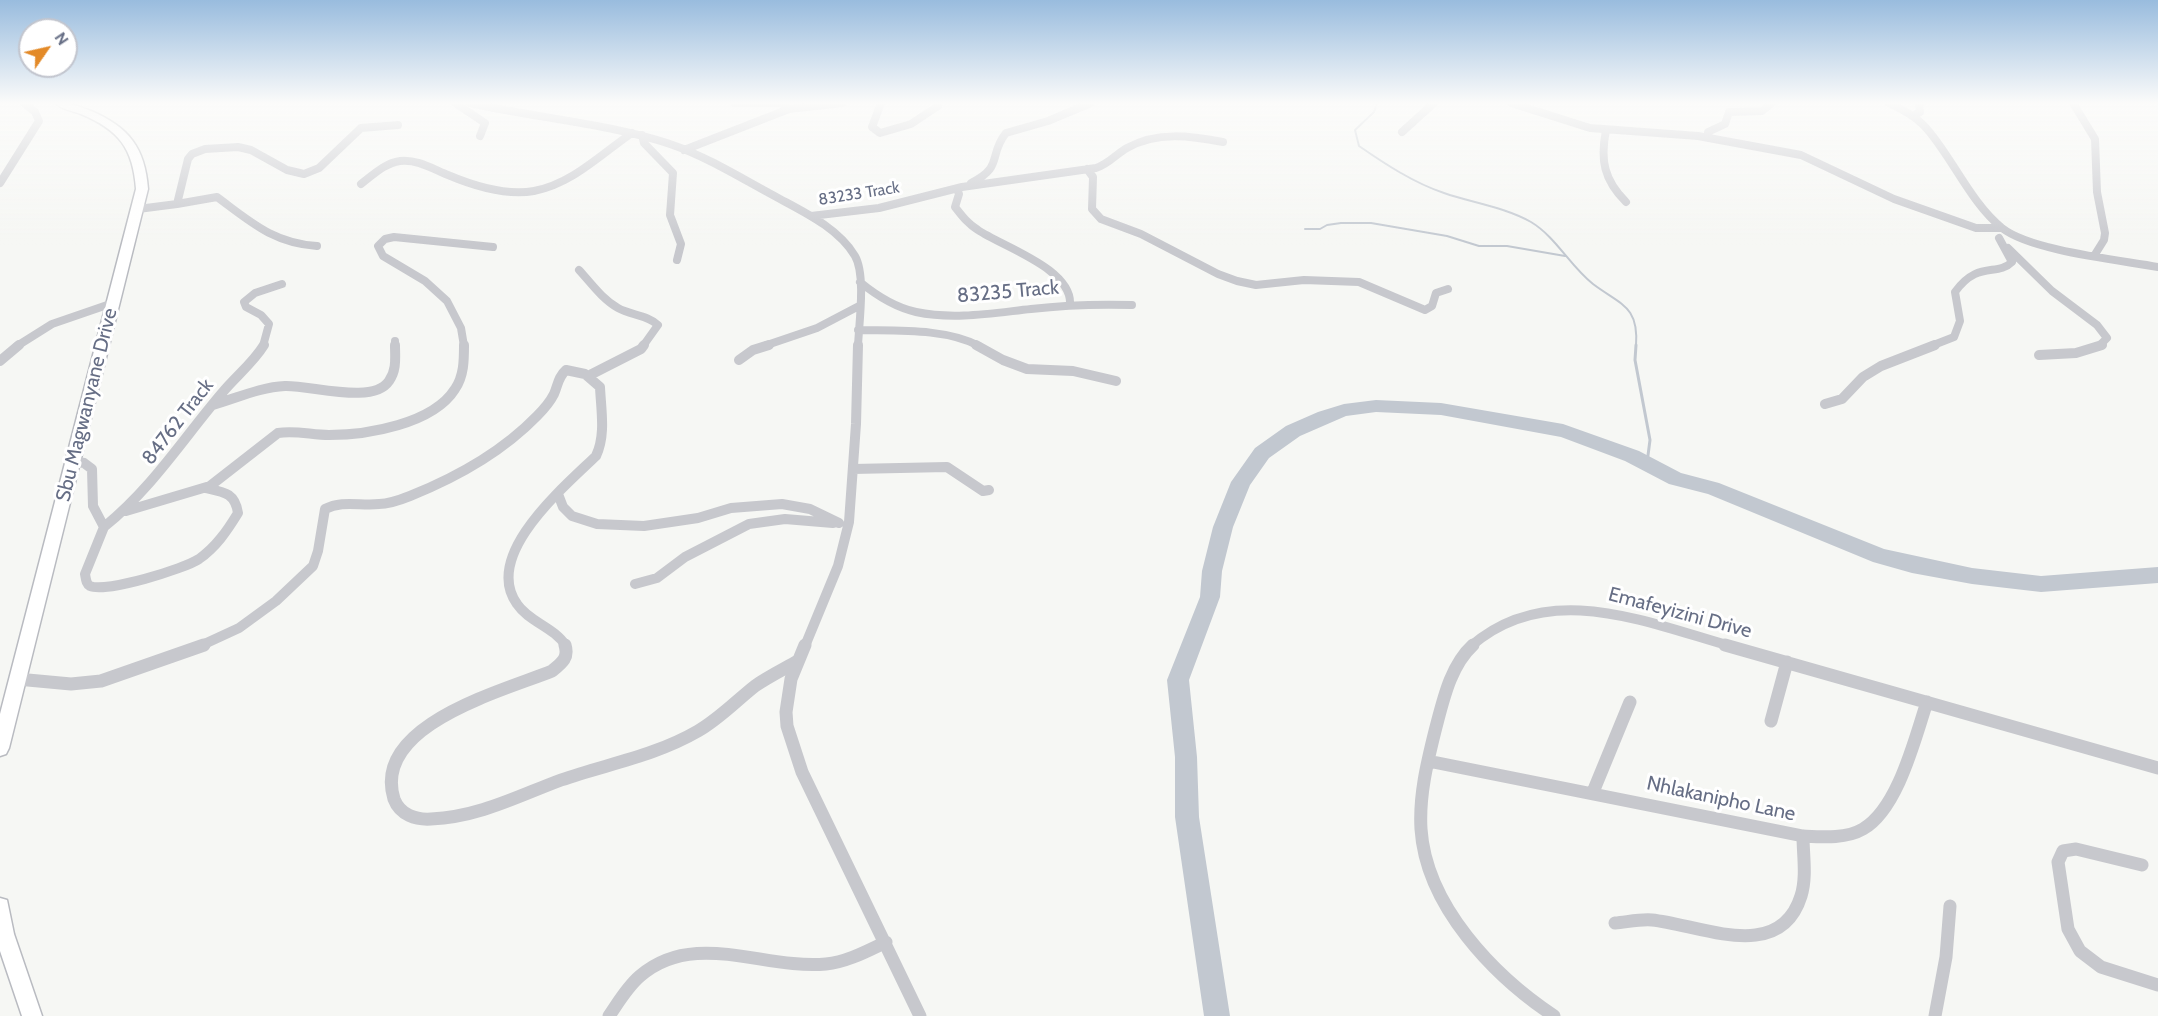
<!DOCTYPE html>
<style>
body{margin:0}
#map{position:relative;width:2158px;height:1016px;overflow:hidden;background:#f6f7f4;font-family:Cabin,sans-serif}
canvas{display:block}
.north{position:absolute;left:18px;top:18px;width:60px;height:60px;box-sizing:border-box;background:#fff;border:2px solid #c2c5ce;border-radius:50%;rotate:56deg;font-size:16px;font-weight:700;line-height:24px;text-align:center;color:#666e85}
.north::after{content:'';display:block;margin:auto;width:21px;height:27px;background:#e38a28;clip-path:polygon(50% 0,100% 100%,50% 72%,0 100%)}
</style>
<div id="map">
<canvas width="2158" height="1016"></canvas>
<div class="north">N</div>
</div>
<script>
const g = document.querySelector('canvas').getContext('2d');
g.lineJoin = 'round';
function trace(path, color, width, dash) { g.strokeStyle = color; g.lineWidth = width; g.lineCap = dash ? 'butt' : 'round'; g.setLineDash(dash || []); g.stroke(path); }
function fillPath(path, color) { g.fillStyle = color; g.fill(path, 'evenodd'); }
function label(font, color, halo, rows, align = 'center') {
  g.font = font + ' Cabin,sans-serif'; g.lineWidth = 6; g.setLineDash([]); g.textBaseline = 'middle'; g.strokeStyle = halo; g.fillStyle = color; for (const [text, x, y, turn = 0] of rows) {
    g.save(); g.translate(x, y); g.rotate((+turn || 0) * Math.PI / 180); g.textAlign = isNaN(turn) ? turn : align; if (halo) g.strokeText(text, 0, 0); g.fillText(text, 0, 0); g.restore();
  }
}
trace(new Path2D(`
 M 1377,103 L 1374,112 L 1355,130 L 1359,146 C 1385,164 1414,183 1444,193 C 1473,203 1504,207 1531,222 C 1556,237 1570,266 1593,284 C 1621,305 1639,306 1636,346
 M 1305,229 L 1320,229 L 1327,225 L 1341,223 L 1371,223 L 1447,236 L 1479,246 L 1507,246 L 1565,256`), '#c2c8d0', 2);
trace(new Path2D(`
 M 1636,345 L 1635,360 L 1650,440 L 1647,463`), '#c2c8d0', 3);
fillPath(new Path2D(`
 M 1376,400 L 1441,403 L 1563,424 L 1639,451 L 1681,473 L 1719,483 L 1884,549 L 1972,568 L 2041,576 L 2158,567 L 2158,583 L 2041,592 L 1972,584 L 1912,573 L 1873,562 L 1708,494 L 1669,484 L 1625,461 L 1561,437 L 1441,415 L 1376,412 L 1346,416 L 1300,436 L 1269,458 L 1250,485 L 1233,527 L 1222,571 L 1220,597 L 1189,680 L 1197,757 L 1199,817 L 1230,1016 L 1204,1016 L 1175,817 L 1175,757 L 1167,680 L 1200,597 L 1202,571 L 1213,527 L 1231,482 L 1255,448 L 1286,426 L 1318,412 L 1344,404 Z`), '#c2c8d0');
const secondary = new Path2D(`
 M 55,103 C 68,102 78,106 91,111 C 129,127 145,148 148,189 L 9,748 L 6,754 L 0,756 L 0,714 L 136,189 C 133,148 119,130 81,114 C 72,111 61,109 55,103 Z
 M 0,898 L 7,900 L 14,934 L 42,1016 L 22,1016 L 0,951 Z`);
trace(secondary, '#b9bbc1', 3);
trace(new Path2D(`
 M 455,103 L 485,123 L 480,136
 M 470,103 C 536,118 606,123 670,144 C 708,157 744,180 780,199 C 806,213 839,229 855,256 C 866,275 859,323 858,346
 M 734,103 L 781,103 L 789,109
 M 881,103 L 872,127 L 880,133 L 911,124 L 938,106
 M 1511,103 L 1590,128 L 1698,136 L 1801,155 L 1894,199 L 1976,228 L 2001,228
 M 1889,103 C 1903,110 1917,117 1927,129 C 1953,159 1971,203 2002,228 C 2031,251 2120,260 2158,267
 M 2073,103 L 2095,139 L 2097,192 L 2105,233 L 2104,240 L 2094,256
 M 1913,116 L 1920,112 L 1919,103
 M 1606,130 C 1600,160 1604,180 1626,202
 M 1402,132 L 1434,103
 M 642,135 L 644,143 L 673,173 L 670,215 L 681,244 L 677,260
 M 1708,138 L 1708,132 L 1725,124 L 1729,112 L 1762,111 L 1772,103
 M 684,150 L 789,109 L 843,103
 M 1087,169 L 1093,177 L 1092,209 L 1101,219 L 1141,234 L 1218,274 L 1237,281 L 1256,285 L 1304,280 L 1359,282 L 1425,310 L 1432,306 L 1436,293 L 1448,289
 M 0,183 L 39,121 L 35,112 L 24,103
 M 971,183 C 1004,167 988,155 1006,133 L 1048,121 L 1091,103
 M 361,184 C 373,175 385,163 400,161 C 417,159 433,169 448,175 C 474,186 505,196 534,191 C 572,184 601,154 632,133
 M 957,189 L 959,194 L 955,207 C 962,216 968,224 978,230 C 1003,247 1073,269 1070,305
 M 177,204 L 217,197 C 251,222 273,243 317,246
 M 138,209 L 177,204 L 188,159 L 192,154 L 205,149 L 238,147 L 251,150 L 287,170 L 304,174 L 319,168 L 361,128 L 398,125
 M 811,216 L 879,208 L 962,187 L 1096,168 C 1109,164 1116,154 1127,148 C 1157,131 1191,136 1223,142
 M 2008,248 L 2052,291 L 2097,325 L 2107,338 L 2099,346
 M 579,270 C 591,283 602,299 618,308 C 630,315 648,315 658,325 L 643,346
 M 860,282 C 877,296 894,307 916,312 C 954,320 993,313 1031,309 C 1065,305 1098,304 1132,305
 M 858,330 C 895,331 946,328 979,346
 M 395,341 L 395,346
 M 17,346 L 52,324 L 113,303
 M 263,346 L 269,324 L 261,315 L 246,307 L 244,302 L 255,293 L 282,284
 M 464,346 L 461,328 L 447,301 L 425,281 L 383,256 L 378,246 L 385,239 L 394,237 L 493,247
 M 764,346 L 817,328 L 859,306
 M 1931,346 L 1954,337 L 1960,321 L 1955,292 C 1978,260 1997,277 2012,262 L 1999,238`), '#c7c8cd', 8);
trace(new Path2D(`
 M 976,345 L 1003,360 L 1027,369 L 1073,371 L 1116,381
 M 2039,355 L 2076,353 L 2102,345
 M 739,360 L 753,350 L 769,345
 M 0,361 L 19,345
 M 588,376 L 641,349 L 644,345
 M 1825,404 L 1842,399 L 1863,377 L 1881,366 L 1935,345
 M 213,405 C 237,398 261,387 285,386 C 311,385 373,405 389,381 C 397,370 395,357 395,345
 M 73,461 L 84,463 L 92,469 L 93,506 L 104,527 C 153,487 182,440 222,393 C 236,376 253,363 264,345
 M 853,469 L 947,467 L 983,491 L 989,490
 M 558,494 L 563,507 L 572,516 L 597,524 L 644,526 L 698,518 L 731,508 L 782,504 L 810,509 L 839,523
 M 126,511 L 210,486 L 278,433 C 295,430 312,435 329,435 C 367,435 433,424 455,389 C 464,376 464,360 464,345
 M 104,527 L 85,574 C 86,579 86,584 90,586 C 106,593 184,569 199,559 C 216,547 227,531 238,513 C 235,493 224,492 206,488
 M 635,584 L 657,578 L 685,557 L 749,524 L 785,519 L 833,523
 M 200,646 L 239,628 L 276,601 L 313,566 L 318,551 L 325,509 C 342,500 360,506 379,504 C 389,504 400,500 410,496 C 455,478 503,451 537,416 C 544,409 550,402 554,394 C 558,385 558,377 566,370 L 585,374 L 600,387 C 601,410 606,435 596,456 C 564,487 482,555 517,604 C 529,622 554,627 566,646
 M 805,646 L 838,566 L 849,522 L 856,424 L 858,345
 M 1471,646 C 1548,579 1645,622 1730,646`), '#c7c8cd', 10);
trace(new Path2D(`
 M 565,645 C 569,658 562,663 552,671 C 503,691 371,725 394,799 C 400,815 416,820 431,819 C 479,817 518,796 561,780 C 607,764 655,756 698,731 C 719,719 736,701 755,686 C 768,677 784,669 798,661
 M 805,645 L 791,679 L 786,712 L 787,726 L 802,772 L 920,1016
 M 1473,645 C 1450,666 1443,701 1435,731 C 1427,763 1419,796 1421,829 C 1426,906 1494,976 1554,1016
 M 1725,645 L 2158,768
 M 17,679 L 71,684 L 101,681 L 204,645
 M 1771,721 L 1787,662
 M 1428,761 L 1803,836 C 1822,837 1846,839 1863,829 C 1898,809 1915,738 1927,702
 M 1593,792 L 1630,702
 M 2142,865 L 2076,849 L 2063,851 L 2058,862 L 2068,929 L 2080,951 L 2101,967 L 2158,985
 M 1615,923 C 1627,922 1640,919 1652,920 C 1701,925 1780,964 1801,896 C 1807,877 1803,855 1803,836
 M 609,1016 C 618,1003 627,987 640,976 C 694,929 764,970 826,964 C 847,962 867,951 886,942
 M 1935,1016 L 1946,957 L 1950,906`), '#c7c8cd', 13);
fillPath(secondary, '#fff');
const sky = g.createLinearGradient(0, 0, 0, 245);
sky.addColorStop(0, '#99bcde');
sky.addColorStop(0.42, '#fbfbfa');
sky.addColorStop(1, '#fbfbfa00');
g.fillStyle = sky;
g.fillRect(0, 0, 2158, 245);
label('16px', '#666e85', '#fff', [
 ["83233 Track",859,194,-9]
]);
label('20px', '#666e85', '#fff', [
 ["83235 Track",1008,292,-5],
 ["Sbu Magwanyane Drive",87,405,-76],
 ["84762 Track",178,422,-52],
 ["Emafeyizini Drive",1680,613,15],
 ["Nhlakanipho Lane",1721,799,12]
]);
</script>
